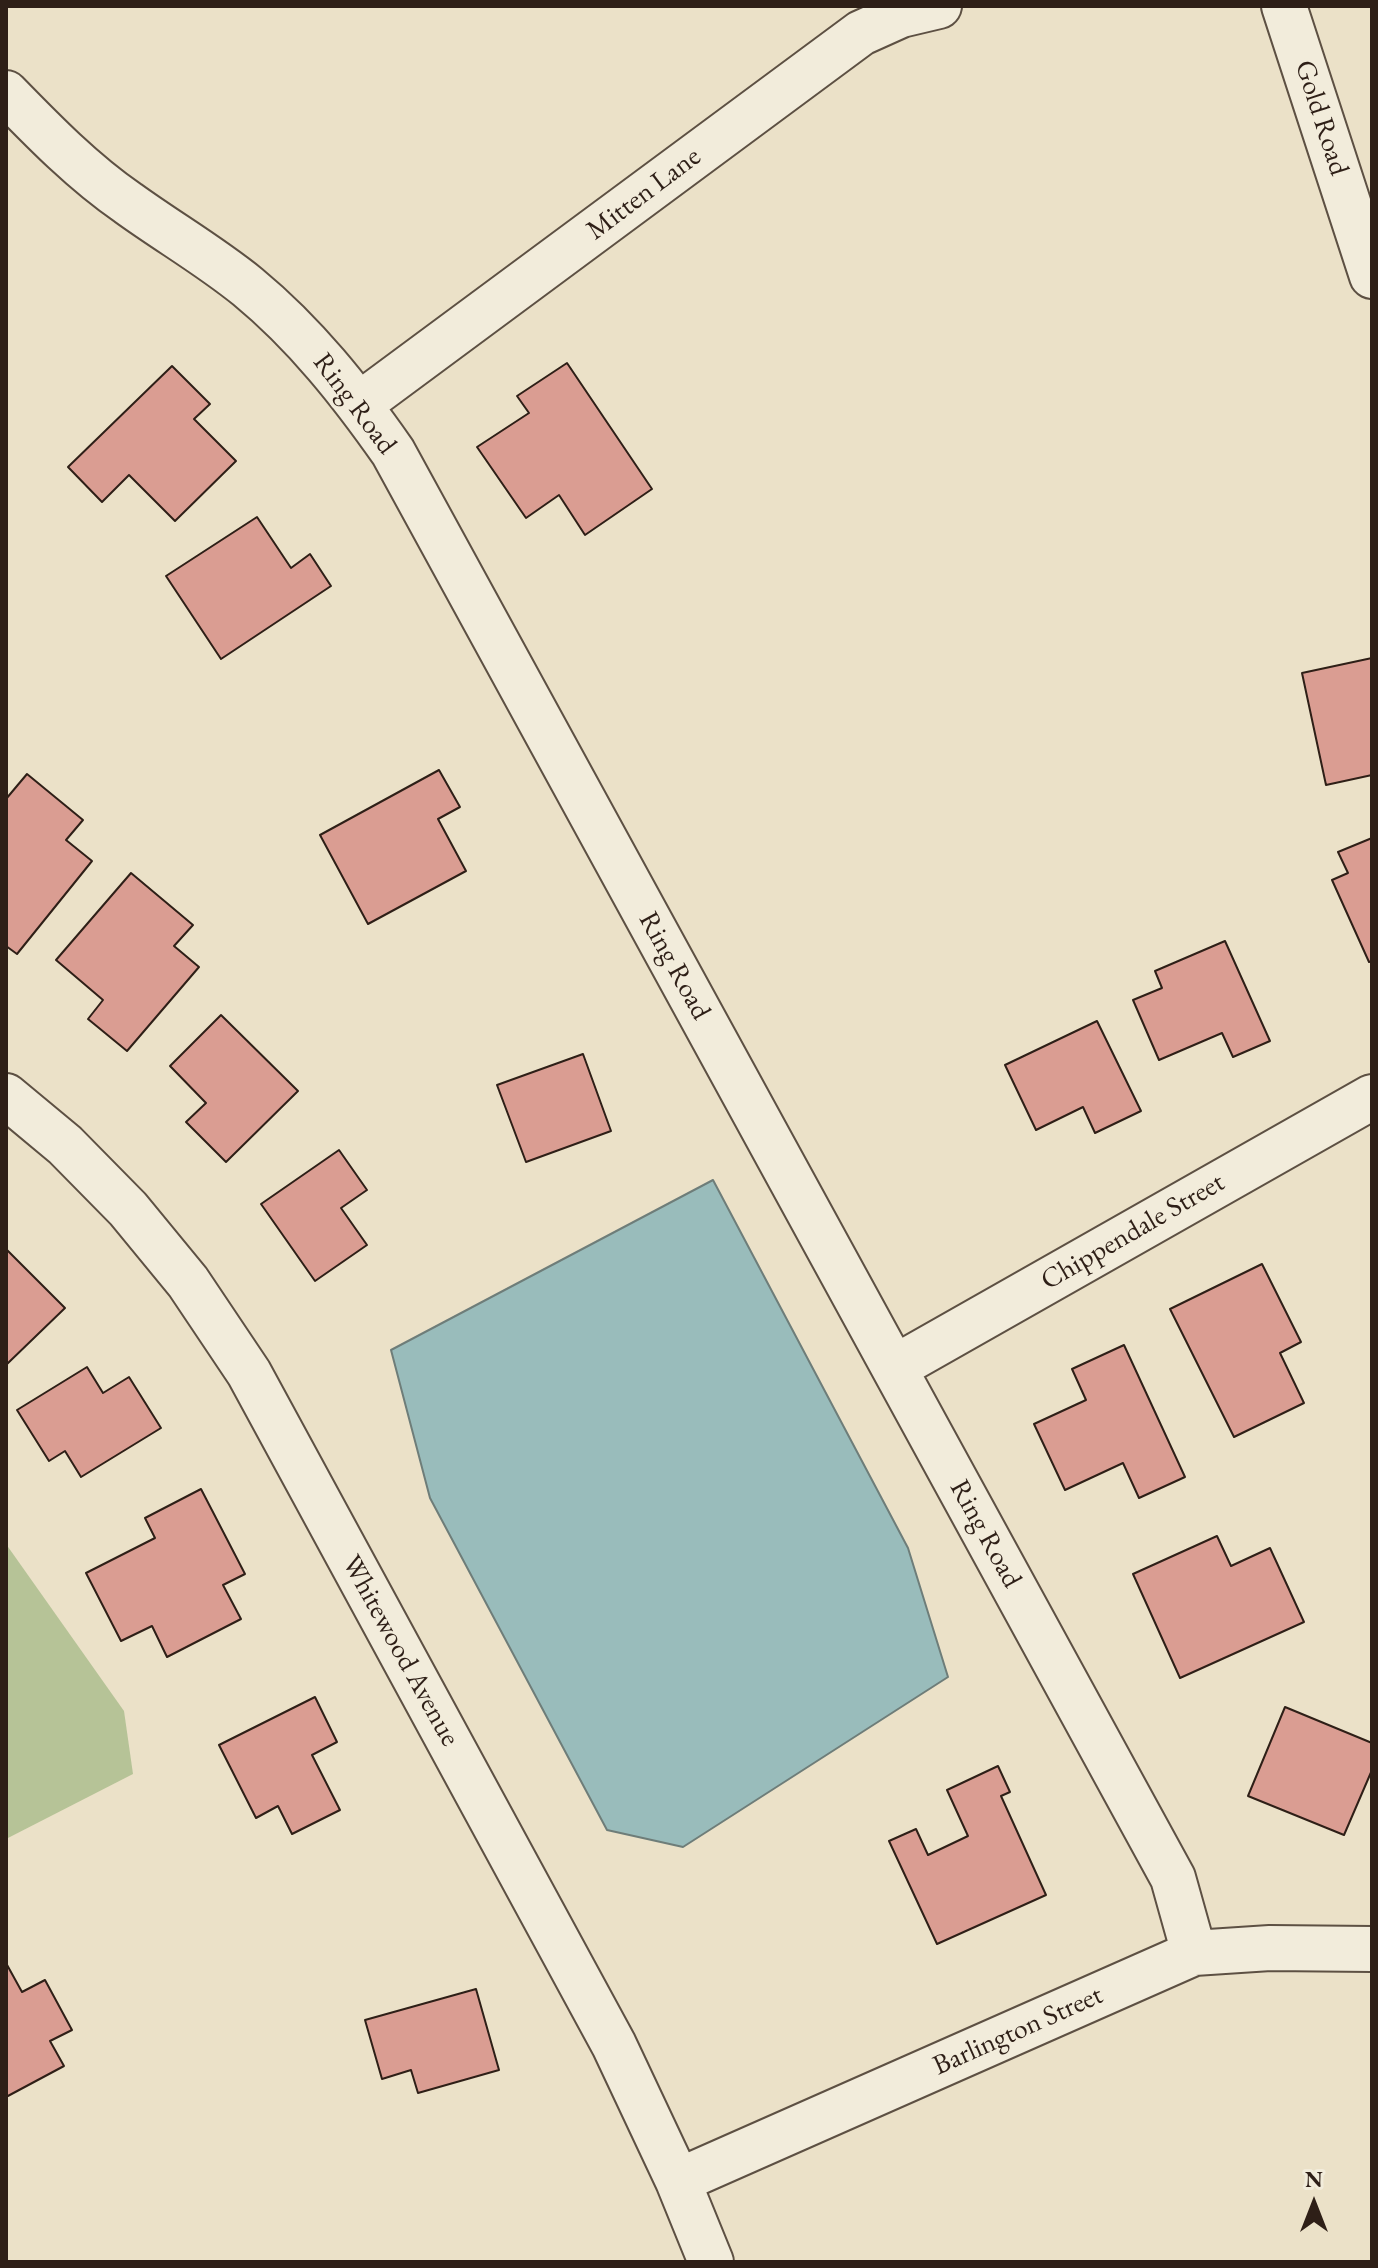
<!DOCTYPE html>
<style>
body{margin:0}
#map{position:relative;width:1378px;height:2268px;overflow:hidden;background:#ebe1c8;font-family:"EB Garamond",serif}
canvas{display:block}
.frame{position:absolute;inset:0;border:8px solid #2e1f17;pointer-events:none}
.north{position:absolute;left:1274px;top:2164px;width:80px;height:80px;-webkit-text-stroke:6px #f2ecdb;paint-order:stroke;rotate:0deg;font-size:22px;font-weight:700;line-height:32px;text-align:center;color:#2e1f17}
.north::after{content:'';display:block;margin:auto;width:28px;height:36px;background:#2e1f17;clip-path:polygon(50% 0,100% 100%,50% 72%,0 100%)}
</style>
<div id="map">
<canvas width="1378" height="2268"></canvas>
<div class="frame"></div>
<div class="north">N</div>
</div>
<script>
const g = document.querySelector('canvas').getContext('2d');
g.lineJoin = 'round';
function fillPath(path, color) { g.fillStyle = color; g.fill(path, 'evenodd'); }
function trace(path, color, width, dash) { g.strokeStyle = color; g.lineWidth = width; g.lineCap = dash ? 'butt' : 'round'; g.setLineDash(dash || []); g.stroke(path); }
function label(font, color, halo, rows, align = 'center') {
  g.font = font + ' "EB Garamond",serif'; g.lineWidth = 7; g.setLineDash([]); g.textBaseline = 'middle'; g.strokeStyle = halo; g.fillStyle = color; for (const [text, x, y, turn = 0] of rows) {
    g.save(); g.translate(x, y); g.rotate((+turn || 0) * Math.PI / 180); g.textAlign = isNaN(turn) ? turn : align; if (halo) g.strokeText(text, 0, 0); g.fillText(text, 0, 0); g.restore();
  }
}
fillPath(new Path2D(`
 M 6,1544 L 124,1711 L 133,1774 L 6,1839 Z`), '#b6c397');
const water = new Path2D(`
 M 713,1180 L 908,1548 L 948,1677 L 683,1847 L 607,1830 L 430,1498 L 391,1350 Z`);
fillPath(water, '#99bcbb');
trace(water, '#6e7d79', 2);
const building = new Path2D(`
 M 567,363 L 652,489 L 585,535 L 559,495 L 526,518 L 477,447 L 529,413 L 517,396 Z
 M 172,366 L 210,404 L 194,419 L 236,461 L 175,521 L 129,475 L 102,502 L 68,467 Z
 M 257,517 L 291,568 L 310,554 L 331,586 L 221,659 L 166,576 Z
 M 1372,658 L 1372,775 L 1326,785 L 1302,673 Z
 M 439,770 L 460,807 L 438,819 L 466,871 L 368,924 L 320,835 Z
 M 27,774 L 83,820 L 66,840 L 92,861 L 17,954 L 6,946 L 6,799 Z
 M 1372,838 L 1372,961 L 1369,962 L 1332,880 L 1348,873 L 1338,852 Z
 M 131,873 L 193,925 L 174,946 L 199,967 L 127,1051 L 88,1019 L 103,1000 L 56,960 Z
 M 1225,941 L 1270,1041 L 1233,1057 L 1222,1033 L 1159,1060 L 1133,1000 L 1162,988 L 1155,971 Z
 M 221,1015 L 298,1091 L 226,1162 L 186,1122 L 206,1103 L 170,1066 Z
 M 1097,1021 L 1141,1111 L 1095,1133 L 1083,1107 L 1036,1130 L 1005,1065 Z
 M 583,1054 L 611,1131 L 526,1162 L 497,1085 Z
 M 339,1150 L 367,1190 L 341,1208 L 367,1245 L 315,1281 L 261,1204 Z
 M 6,1249 L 65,1308 L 6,1365 Z
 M 1262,1264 L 1301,1342 L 1280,1353 L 1304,1403 L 1234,1437 L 1170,1309 Z
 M 1124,1345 L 1185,1477 L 1139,1498 L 1123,1463 L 1065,1490 L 1034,1424 L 1086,1400 L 1072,1369 Z
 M 87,1367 L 103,1393 L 129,1377 L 161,1428 L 81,1477 L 65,1451 L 49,1461 L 17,1410 Z
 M 201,1489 L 245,1574 L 223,1585 L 241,1619 L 167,1657 L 152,1626 L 121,1641 L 86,1573 L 155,1538 L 145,1518 Z
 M 1217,1536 L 1231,1566 L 1270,1548 L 1304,1622 L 1180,1678 L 1133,1574 Z
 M 315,1697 L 337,1742 L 312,1755 L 340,1810 L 292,1834 L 278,1806 L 256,1818 L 219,1745 Z
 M 1285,1707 L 1372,1743 L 1372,1770 L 1344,1835 L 1248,1796 Z
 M 998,1766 L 1010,1792 L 1001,1796 L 1046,1895 L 937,1944 L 889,1841 L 916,1829 L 928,1855 L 968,1836 L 947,1790 Z
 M 6,1963 L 22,1992 L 45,1980 L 72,2030 L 50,2041 L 64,2066 L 6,2097 Z
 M 476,1989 L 499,2070 L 418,2093 L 411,2070 L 382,2079 L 365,2020 Z`);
fillPath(building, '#da9d92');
trace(building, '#2e1f17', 2);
const minor = new Path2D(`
 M 1284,6 L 1372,276
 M 6,93 C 44,132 83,172 128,203 C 168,232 210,256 248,287 C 305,334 351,392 393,452 L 1173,1878 L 1194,1953
 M 360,404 L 861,33 L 901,15 L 939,6
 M 6,1096 L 65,1145 L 128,1209 L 188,1282 L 249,1373 L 614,2045 L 678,2181 L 711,2262
 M 894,1368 L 1372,1097
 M 678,2181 L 1194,1953 L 1270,1948 L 1372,1949`);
trace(minor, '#5d5043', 48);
trace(minor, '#f2ecdb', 44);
label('28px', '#2e1f17', '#f2ecdb', [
 ["Gold Road",1321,118,72],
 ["Mitten Lane",644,194,-37],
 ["Ring Road",354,404,53],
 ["Ring Road",674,966,61],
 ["Chippendale Street",1133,1232,-30],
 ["Ring Road",985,1534,61],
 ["Whitewood Avenue",400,1651,61],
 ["Barlington Street",1018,2031,-24]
]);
</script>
